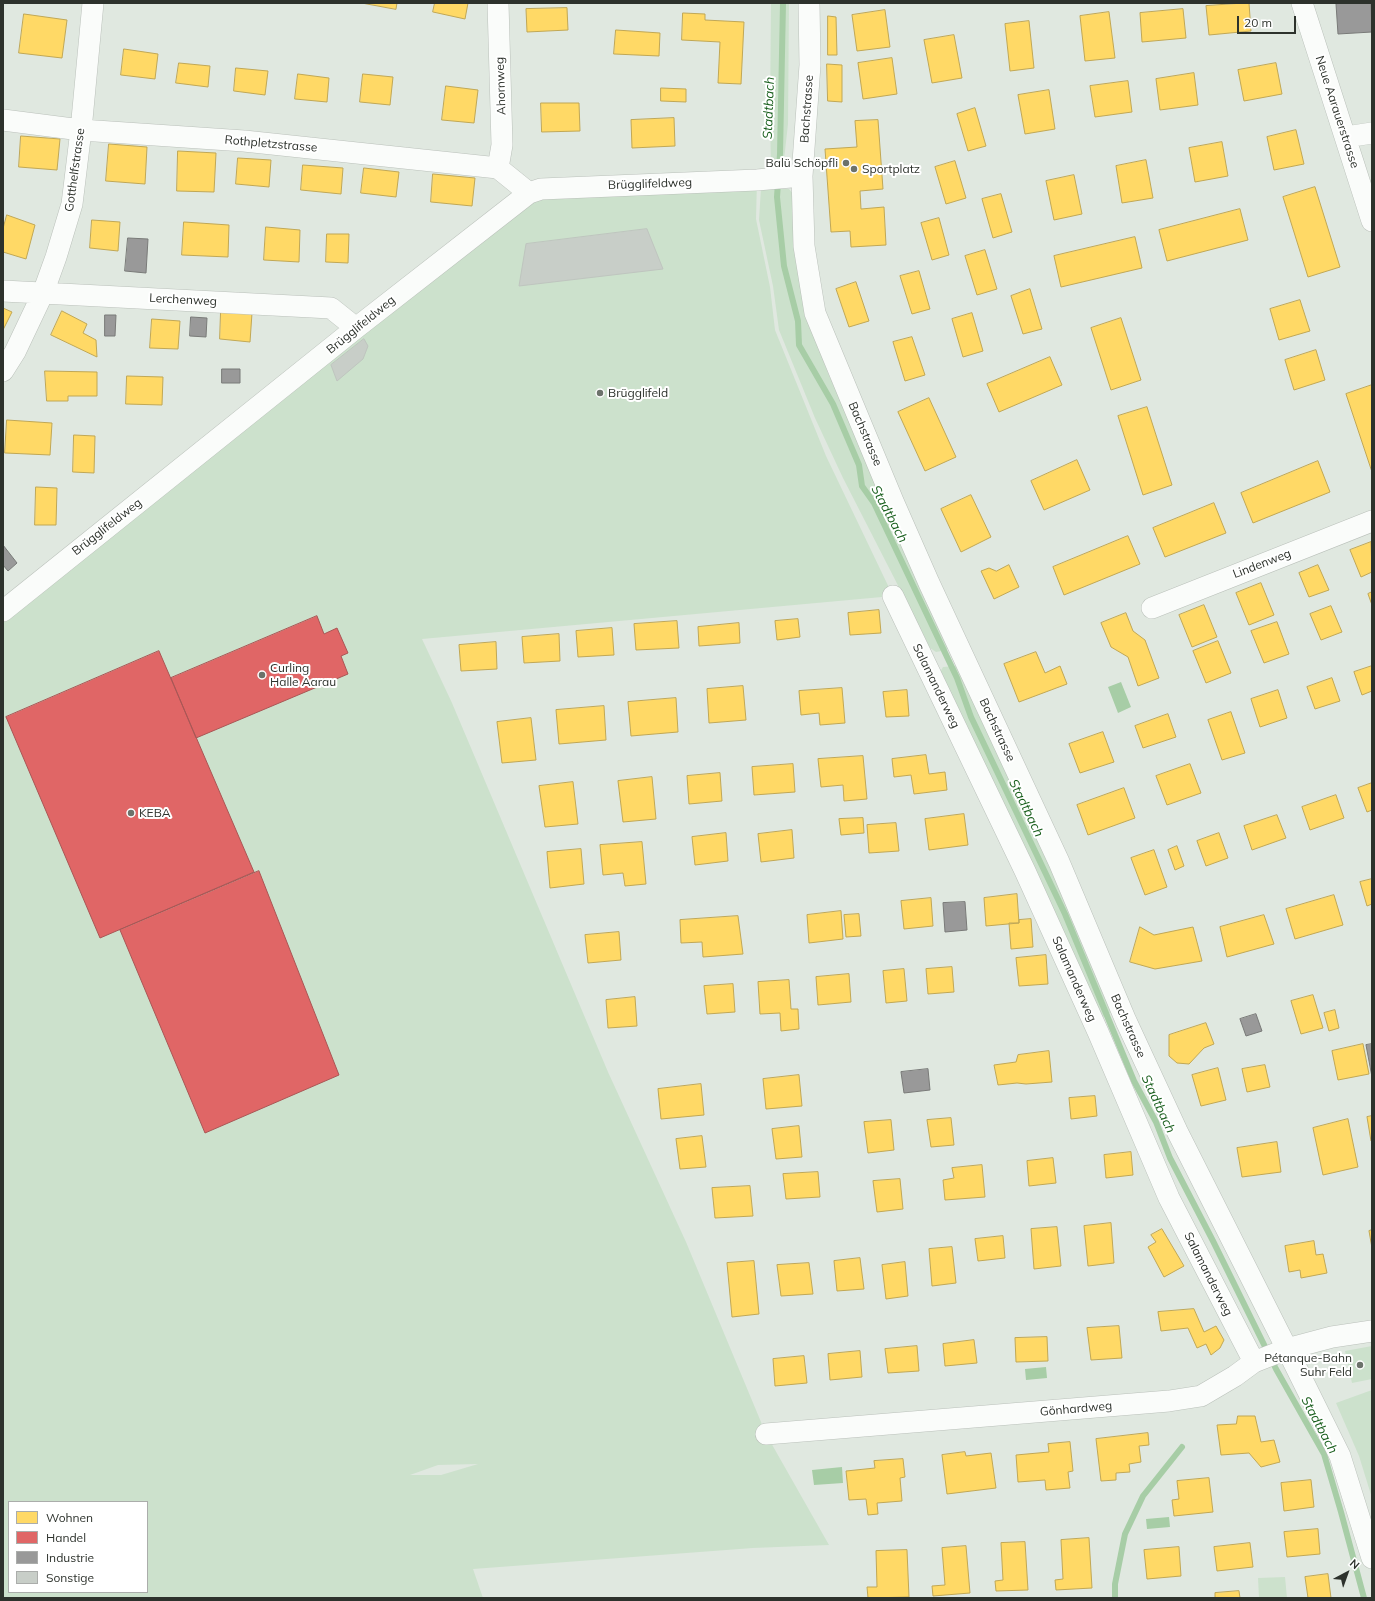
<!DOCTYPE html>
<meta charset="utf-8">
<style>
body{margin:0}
#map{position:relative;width:1375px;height:1601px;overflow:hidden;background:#e0e8e0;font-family:Mulish,sans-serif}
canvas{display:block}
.frame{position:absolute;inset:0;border:4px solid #2d322c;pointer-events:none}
.legend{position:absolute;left:8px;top:1501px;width:140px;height:92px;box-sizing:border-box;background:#fff;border:1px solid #abadab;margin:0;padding:5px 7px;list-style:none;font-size:12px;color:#2d322c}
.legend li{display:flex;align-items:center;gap:8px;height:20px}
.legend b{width:20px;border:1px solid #abadab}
.north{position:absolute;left:1327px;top:1553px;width:40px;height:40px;-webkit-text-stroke:3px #fff;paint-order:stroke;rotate:41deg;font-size:11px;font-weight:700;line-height:16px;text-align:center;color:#2d322c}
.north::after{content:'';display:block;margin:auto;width:14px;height:18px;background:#2d322c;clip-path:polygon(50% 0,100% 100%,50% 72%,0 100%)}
.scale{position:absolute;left:1237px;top:16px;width:59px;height:18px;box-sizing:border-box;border:2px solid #2d322c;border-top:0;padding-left:5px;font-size:12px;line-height:14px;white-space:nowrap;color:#2d322c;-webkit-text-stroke:3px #fff;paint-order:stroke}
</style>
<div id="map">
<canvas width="1375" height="1601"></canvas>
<div class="frame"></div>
<ul class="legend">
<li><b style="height:11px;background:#ffd966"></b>Wohnen</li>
<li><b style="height:11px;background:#e06666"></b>Handel</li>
<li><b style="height:11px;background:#999"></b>Industrie</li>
<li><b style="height:11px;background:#c8cec8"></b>Sonstige</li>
</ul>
<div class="north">N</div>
<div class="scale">20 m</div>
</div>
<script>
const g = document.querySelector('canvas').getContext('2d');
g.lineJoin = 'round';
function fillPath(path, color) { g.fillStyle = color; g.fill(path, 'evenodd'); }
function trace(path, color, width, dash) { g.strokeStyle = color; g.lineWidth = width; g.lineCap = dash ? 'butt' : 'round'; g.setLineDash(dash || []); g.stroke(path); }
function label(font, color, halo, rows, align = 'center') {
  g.font = font + ' Mulish,sans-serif'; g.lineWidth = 4; g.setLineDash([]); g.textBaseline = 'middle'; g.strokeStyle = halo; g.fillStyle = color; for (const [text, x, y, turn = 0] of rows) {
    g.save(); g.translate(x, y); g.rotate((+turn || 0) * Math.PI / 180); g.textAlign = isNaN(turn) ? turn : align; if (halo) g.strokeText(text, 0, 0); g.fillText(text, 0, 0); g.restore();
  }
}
fillPath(new Path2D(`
 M 771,3 L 789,3 L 788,124 L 783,169 L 771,168 L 770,115 Z
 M 757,180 L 756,219 L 770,287 L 775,330 L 826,456 L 893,596 L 422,639 L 452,703 L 608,1072 L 686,1242 L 766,1434 L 829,1545 L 753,1548 L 473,1569 L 483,1598 L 3,1598 L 3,611 L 529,193 ZM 478,1464 L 441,1475 L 410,1475 L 438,1465 ZM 9,1502 L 147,1502 L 147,1592 L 9,1592 Z
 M 761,188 L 789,189 L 794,195 L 808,318 L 828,373 L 951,643 L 947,650 L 936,652 L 930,648 L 843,478 L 815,418 L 779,330 L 773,286 L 759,220 Z
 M 955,666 L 961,667 L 1115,1010 L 1100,1019 L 939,674 L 943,667 Z
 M 1372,1346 L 1372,1379 L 1352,1383 L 1345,1351 Z
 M 1372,1390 L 1372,1498 L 1359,1456 L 1336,1403 Z
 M 1285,1577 L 1287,1598 L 1259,1598 L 1258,1578 Z`), '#cce1cc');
fillPath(new Path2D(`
 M 1121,682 L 1131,707 L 1118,713 L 1108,687 Z
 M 1046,1367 L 1047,1378 L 1026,1380 L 1025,1369 Z
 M 842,1467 L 843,1483 L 814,1485 L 812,1470 Z
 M 1169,1517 L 1170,1527 L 1147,1529 L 1146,1519 Z`), '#a7cda6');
const homes = new Path2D(`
 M 362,3 L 397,3 L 396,9 Z
 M 435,3 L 468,3 L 465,19 L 433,12 Z
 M 1249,3 L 1251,31 L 1209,35 L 1206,6 Z
 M 567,8 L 568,30 L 527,32 L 526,9 Z
 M 1183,9 L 1186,38 L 1142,42 L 1140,13 Z
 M 885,10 L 890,47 L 857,51 L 852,15 Z
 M 1109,12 L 1115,58 L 1085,61 L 1080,16 Z
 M 683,13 L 705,14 L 705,20 L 744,22 L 741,84 L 718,83 L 720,42 L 682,40 Z
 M 24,14 L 67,20 L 62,58 L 19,53 Z
 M 828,16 L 836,17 L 837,55 L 828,55 Z
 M 1029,21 L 1034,68 L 1010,71 L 1005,24 Z
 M 616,30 L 660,33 L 659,56 L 614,54 Z
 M 954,35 L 962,78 L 932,83 L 924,40 Z
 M 124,49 L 158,54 L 155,79 L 121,75 Z
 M 892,58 L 897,94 L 863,99 L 858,63 Z
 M 179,63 L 210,66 L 208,87 L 176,83 Z
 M 1276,63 L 1282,94 L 1244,101 L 1238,70 Z
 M 827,64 L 842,65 L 842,102 L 828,101 Z
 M 236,68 L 268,71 L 265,95 L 234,91 Z
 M 1194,73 L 1198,105 L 1160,110 L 1156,79 Z
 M 298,74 L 329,78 L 327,102 L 295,99 Z
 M 363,74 L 393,77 L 390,105 L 360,102 Z
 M 1128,81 L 1132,112 L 1095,117 L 1090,86 Z
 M 446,86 L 478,90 L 474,123 L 442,120 Z
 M 661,88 L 686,89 L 686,102 L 661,101 Z
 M 1049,90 L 1055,129 L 1025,134 L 1018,95 Z
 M 541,103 L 579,103 L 580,131 L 542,132 Z
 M 975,108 L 986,146 L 968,151 L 957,114 Z
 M 674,118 L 675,146 L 632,148 L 631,120 Z
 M 878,120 L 883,189 L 860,191 L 861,209 L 884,207 L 886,245 L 851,247 L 850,231 L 831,232 L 825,149 L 857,147 L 855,121 Z
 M 1296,130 L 1304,164 L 1274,170 L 1267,137 Z
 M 21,136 L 60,139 L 57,170 L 19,167 Z
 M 1222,142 L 1228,176 L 1195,182 L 1189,148 Z
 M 109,144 L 147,147 L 145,184 L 106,181 Z
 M 178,151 L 216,153 L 214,192 L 177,191 Z
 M 238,158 L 271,160 L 269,187 L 236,184 Z
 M 1146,160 L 1153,198 L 1122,203 L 1116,166 Z
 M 955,161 L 966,198 L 946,204 L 935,167 Z
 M 303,165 L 343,168 L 341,194 L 301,190 Z
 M 364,168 L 399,172 L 396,197 L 361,193 Z
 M 433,174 L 475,178 L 472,206 L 431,202 Z
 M 1074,175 L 1082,214 L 1054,220 L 1046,181 Z
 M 1315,187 L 1340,267 L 1308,277 L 1283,197 Z
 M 1001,194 L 1012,232 L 993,238 L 982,199 Z
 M 1240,209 L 1248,240 L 1167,261 L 1159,230 Z
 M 7,215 L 35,225 L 26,259 L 3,252 L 3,229 Z
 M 939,218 L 949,255 L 932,260 L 921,223 Z
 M 92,220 L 120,222 L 118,251 L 90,248 Z
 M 184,222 L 229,225 L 228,257 L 182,255 Z
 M 266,227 L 300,230 L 299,262 L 264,260 Z
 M 327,234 L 349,234 L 348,263 L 326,262 Z
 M 1135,237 L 1142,268 L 1061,287 L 1054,256 Z
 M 985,250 L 997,289 L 977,295 L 965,256 Z
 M 919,271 L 930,309 L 912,314 L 900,276 Z
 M 856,282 L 869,321 L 849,327 L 836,289 Z
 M 1030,289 L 1042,329 L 1023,334 L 1011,296 Z
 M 1300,300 L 1310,331 L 1279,340 L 1270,309 Z
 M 3,308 L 12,312 L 3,330 Z
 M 62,311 L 87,324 L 83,333 L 96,340 L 97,357 L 51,335 Z
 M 221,311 L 252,313 L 250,342 L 220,339 Z
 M 972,313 L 983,351 L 963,357 L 952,319 Z
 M 1121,318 L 1141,380 L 1111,390 L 1091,328 Z
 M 152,319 L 180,321 L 178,349 L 150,348 Z
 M 912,337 L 925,375 L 905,381 L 893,342 Z
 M 1316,350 L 1325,380 L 1294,390 L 1285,360 Z
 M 1050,357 L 1062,385 L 999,412 L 987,384 Z
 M 45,371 L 97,372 L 97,396 L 68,396 L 68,401 L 47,401 Z
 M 127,376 L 163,377 L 162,405 L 126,404 Z
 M 1372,385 L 1372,472 L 1346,394 Z
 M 929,398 L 956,457 L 925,471 L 898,412 Z
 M 1147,407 L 1172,485 L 1143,495 L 1118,416 Z
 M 7,420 L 52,423 L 50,455 L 5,453 Z
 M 74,435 L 95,436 L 94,473 L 73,472 Z
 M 1077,460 L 1090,490 L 1044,510 L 1031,481 Z
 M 1318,461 L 1330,492 L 1253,523 L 1241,493 Z
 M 36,487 L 57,488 L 56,525 L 35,525 Z
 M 971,495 L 991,537 L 961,552 L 941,509 Z
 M 1214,503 L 1226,533 L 1165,557 L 1153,528 Z
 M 1128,536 L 1140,564 L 1064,595 L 1053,567 Z
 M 1371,542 L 1372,572 L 1361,577 L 1350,550 Z
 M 1009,565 L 1019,587 L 994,599 L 981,571 L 989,568 L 996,571 Z
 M 1318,565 L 1329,590 L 1309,597 L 1299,573 Z
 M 1261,583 L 1274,615 L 1249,625 L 1236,593 Z
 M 1372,592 L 1372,605 L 1368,594 Z
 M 1204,605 L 1217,637 L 1192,647 L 1179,615 Z
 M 1331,606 L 1342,632 L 1321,640 L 1310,614 Z
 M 879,610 L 881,633 L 850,635 L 848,613 Z
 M 1126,613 L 1133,631 L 1145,640 L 1159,678 L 1138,686 L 1128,657 L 1111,647 L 1101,623 Z
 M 798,619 L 800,637 L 777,640 L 775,621 Z
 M 677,621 L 679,648 L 636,650 L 634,624 Z
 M 1277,622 L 1289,654 L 1264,663 L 1251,631 Z
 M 739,623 L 740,643 L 699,646 L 698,627 Z
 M 612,628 L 614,655 L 578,657 L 576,631 Z
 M 559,634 L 560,661 L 524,663 L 522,637 Z
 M 1218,641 L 1231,673 L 1206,683 L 1193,651 Z
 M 496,642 L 497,669 L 461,671 L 459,645 Z
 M 1036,652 L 1045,673 L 1060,666 L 1067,684 L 1019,702 L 1004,664 Z
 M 1372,666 L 1372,691 L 1362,695 L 1354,672 Z
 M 1332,678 L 1340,701 L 1315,709 L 1307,687 Z
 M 743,686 L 746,720 L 709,723 L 707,689 Z
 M 842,688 L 845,723 L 820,725 L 819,713 L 801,715 L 799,691 Z
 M 907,690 L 909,716 L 886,717 L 883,692 Z
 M 1278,690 L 1287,718 L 1260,727 L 1251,699 Z
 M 676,698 L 678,732 L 631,736 L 628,702 Z
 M 604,706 L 606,740 L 559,744 L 556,710 Z
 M 1231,712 L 1245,753 L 1222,760 L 1208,720 Z
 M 1168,714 L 1176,737 L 1143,748 L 1135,726 Z
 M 531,718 L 536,760 L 502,763 L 497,722 Z
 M 1103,732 L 1114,762 L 1080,773 L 1069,744 Z
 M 926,755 L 929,774 L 945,772 L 947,790 L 914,794 L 911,775 L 894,777 L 892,759 Z
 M 863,756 L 867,799 L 844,801 L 843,785 L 821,787 L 818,759 Z
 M 793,764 L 795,792 L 754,795 L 752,767 Z
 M 1190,764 L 1201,793 L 1167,805 L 1156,776 Z
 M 720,773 L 722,801 L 689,804 L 687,776 Z
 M 652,777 L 656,819 L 623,822 L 618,781 Z
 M 573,782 L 578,824 L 545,827 L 539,786 Z
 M 1372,783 L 1372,810 L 1367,812 L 1358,788 Z
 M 1124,788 L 1135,818 L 1088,835 L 1077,805 Z
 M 1336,795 L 1344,818 L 1310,830 L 1302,807 Z
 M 964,814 L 968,845 L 929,850 L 925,819 Z
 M 1277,815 L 1286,838 L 1252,850 L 1244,826 Z
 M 863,818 L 864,833 L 841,835 L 839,819 Z
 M 896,823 L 899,851 L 869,853 L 867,825 Z
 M 792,830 L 794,858 L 761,862 L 758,834 Z
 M 726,833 L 728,861 L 695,865 L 692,837 Z
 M 1219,833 L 1228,858 L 1206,866 L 1197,841 Z
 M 642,842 L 646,884 L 625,886 L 623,873 L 603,875 L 600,845 Z
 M 1177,846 L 1184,866 L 1175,870 L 1168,850 Z
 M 581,849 L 584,884 L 550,888 L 547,852 Z
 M 1154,850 L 1167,887 L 1145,895 L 1131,858 Z
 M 1372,879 L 1372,904 L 1367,906 L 1360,882 Z
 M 1017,894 L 1019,923 L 986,926 L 984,898 Z
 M 1334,895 L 1343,925 L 1295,939 L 1286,909 Z
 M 931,898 L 933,926 L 904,929 L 901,901 Z
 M 841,911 L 843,939 L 809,943 L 807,915 Z
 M 859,914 L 861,936 L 846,937 L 844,915 Z
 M 1264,915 L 1274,944 L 1227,957 L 1220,927 Z
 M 738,916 L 743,954 L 703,957 L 702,942 L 681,943 L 680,920 Z
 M 1031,919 L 1033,947 L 1011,949 L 1009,923 L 1019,923 L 1019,920 Z
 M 1140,927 L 1154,935 L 1193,927 L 1202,961 L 1155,969 L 1130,962 Z
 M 619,932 L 621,960 L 588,963 L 585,935 Z
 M 1046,955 L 1048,984 L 1019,986 L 1016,958 Z
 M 952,967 L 954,992 L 928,994 L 926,969 Z
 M 904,969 L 907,1001 L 886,1003 L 883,971 Z
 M 849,974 L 851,1002 L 818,1005 L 816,977 Z
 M 789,980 L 791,1009 L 798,1009 L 799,1029 L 781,1031 L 780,1013 L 760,1014 L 758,982 Z
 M 733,984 L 735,1012 L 707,1014 L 704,986 Z
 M 1313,995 L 1323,1028 L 1301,1034 L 1291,1001 Z
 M 635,997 L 637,1026 L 608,1028 L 606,1000 Z
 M 1335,1010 L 1339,1028 L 1329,1031 L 1324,1013 Z
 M 1206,1023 L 1214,1044 L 1204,1048 L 1189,1064 L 1177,1063 L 1169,1056 L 1169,1035 Z
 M 1363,1044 L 1369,1074 L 1338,1080 L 1332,1051 Z
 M 1049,1051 L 1052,1082 L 1026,1084 L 1017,1083 L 998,1085 L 994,1065 L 1016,1062 L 1018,1055 Z
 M 1265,1065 L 1270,1087 L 1247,1092 L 1242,1069 Z
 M 1218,1068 L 1226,1100 L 1201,1106 L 1192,1075 Z
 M 799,1075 L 802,1106 L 766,1109 L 763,1079 Z
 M 701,1084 L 704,1115 L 661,1119 L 658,1089 Z
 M 1095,1096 L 1097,1116 L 1071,1119 L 1069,1098 Z
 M 1372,1116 L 1372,1141 L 1371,1141 L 1367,1117 Z
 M 951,1118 L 954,1145 L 931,1147 L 927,1120 Z
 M 1348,1119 L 1358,1167 L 1323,1175 L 1313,1128 Z
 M 891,1120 L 894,1150 L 868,1153 L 864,1122 Z
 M 799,1126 L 802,1157 L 776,1159 L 772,1129 Z
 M 702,1136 L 706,1167 L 680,1169 L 676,1139 Z
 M 1277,1142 L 1281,1172 L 1242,1177 L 1237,1148 Z
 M 1131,1152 L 1133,1175 L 1106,1178 L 1104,1155 Z
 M 1053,1158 L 1056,1183 L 1029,1186 L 1027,1161 Z
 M 982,1165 L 985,1197 L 945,1200 L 943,1180 L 954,1178 L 952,1168 Z
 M 818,1172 L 820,1197 L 786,1199 L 783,1174 Z
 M 900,1179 L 903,1209 L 877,1212 L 873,1181 Z
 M 750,1186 L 753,1216 L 715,1218 L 712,1188 Z
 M 1111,1223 L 1114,1263 L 1088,1266 L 1084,1226 Z
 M 1057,1227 L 1061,1266 L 1034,1269 L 1031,1229 Z
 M 1162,1229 L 1184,1266 L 1164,1277 L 1148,1247 L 1156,1242 L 1151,1235 Z
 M 1372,1230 L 1372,1248 L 1369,1231 Z
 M 1003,1236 L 1005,1258 L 978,1261 L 975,1239 Z
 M 1314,1241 L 1316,1255 L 1323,1254 L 1327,1273 L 1301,1278 L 1300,1270 L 1289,1272 L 1285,1246 Z
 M 952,1247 L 956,1283 L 932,1286 L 929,1249 Z
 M 860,1258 L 864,1289 L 837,1291 L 834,1261 Z
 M 754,1261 L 759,1314 L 732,1317 L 727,1263 Z
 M 905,1262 L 908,1296 L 886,1299 L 882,1265 Z
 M 809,1263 L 813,1294 L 781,1296 L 777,1265 Z
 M 1194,1309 L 1204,1332 L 1216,1326 L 1224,1340 L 1220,1348 L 1211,1355 L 1206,1344 L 1197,1348 L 1188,1328 L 1161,1331 L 1158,1312 Z
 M 1119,1326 L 1122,1358 L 1091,1360 L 1087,1328 Z
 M 1047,1337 L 1048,1361 L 1016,1362 L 1015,1338 Z
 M 974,1340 L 977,1363 L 945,1366 L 943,1344 Z
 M 917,1346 L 919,1371 L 888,1373 L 885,1349 Z
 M 860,1351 L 862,1377 L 830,1380 L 828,1354 Z
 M 804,1356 L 807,1383 L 775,1386 L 773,1359 Z
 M 1238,1416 L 1255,1416 L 1261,1442 L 1274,1440 L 1280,1462 L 1261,1467 L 1249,1453 L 1221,1455 L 1217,1425 L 1236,1424 Z
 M 1148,1433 L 1149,1445 L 1139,1446 L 1141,1462 L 1129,1464 L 1130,1472 L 1116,1473 L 1116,1480 L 1101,1481 L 1096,1439 Z
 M 1070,1442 L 1073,1471 L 1068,1472 L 1070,1488 L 1046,1490 L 1045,1480 L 1018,1482 L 1016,1455 L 1049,1452 L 1048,1444 Z
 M 965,1452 L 966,1456 L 991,1453 L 996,1488 L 947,1494 L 942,1455 Z
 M 903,1459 L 905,1477 L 900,1478 L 902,1501 L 877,1503 L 878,1514 L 868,1515 L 866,1499 L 849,1500 L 846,1471 L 875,1468 L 874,1461 Z
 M 1209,1478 L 1213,1512 L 1174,1516 L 1172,1500 L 1179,1499 L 1177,1481 Z
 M 1311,1480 L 1314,1507 L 1284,1511 L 1281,1483 Z
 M 1318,1529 L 1320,1554 L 1287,1557 L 1284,1532 Z
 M 1089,1538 L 1092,1588 L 1056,1590 L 1055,1580 L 1063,1579 L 1061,1540 Z
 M 1025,1542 L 1028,1590 L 996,1591 L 995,1581 L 1003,1580 L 1001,1543 Z
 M 1250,1543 L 1253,1567 L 1217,1571 L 1214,1547 Z
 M 966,1546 L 970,1593 L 933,1596 L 932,1586 L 945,1585 L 942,1548 Z
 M 1179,1547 L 1181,1576 L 1147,1579 L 1144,1550 Z
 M 907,1550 L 909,1597 L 868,1598 L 867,1587 L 877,1587 L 876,1551 Z
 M 1328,1574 L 1331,1598 L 1308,1598 L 1305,1577 Z
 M 1239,1591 L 1240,1598 L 1215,1598 L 1215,1593 Z`);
fillPath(homes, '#ffd966');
trace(homes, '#c0a755', 1);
const shops = new Path2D(`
 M 317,616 L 324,634 L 337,628 L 348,653 L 341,656 L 348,674 L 196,738 L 171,678 Z
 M 159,651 L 254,872 L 100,938 L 6,717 Z
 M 259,871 L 339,1075 L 205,1133 L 120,930 Z`);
fillPath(shops, '#e06666');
trace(shops, '#aa5655', 1);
const industry = new Path2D(`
 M 1371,3 L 1372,32 L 1338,34 L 1336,4 Z
 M 128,238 L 148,239 L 146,273 L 125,271 Z
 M 105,315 L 116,315 L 115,336 L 105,336 Z
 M 191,317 L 207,318 L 206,337 L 190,336 Z
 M 222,369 L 240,369 L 240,383 L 222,383 Z
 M 3,545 L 17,563 L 8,571 L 3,565 Z
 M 965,902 L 967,930 L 945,932 L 943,903 Z
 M 1256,1014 L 1262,1031 L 1246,1036 L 1240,1019 Z
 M 1372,1044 L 1372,1077 L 1366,1045 Z
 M 928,1069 L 930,1090 L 904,1093 L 901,1072 Z`);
fillPath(industry, '#999');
trace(industry, '#797a78', 1);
trace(new Path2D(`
 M 783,3 L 780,154 L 777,197 L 784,266 L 798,321 L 799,345 L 833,404 L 859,465 L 862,486 L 874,503 L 957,678 L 971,717 L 1065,914 L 1134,1081 L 1156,1122 L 1170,1158 L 1213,1241 L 1276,1369 L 1324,1454 L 1341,1512 L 1364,1598
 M 1115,1598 L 1115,1584 L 1125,1534 L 1143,1496 L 1182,1447`), '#a7cda6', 6);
const building = new Path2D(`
 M 647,229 L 663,269 L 519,286 L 526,244 Z
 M 364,339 L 368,346 L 363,359 L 337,381 L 331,365 Z`);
fillPath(building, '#c8cec8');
trace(building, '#bfc5bf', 1);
const minor = new Path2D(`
 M 498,3 L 502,145 L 498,168
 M 809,3 L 810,65 L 802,176 L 804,246 L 815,313 L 893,501 L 929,583 L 1059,862 L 1126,1021 L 1177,1131 L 1287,1349 L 1340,1456 L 1372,1558
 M 1302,3 L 1372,221
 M 3,120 L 81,130 L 244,141 L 498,168 L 529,193
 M 1346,137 L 1372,133
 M 3,291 L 331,308 L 356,328
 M 3,371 L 15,352 L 43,293 L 56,257 L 72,204 L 81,130 L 93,3
 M 893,596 L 1025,871 L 1098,1032 L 1169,1198 L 1254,1362
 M 1152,608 L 1372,521
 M 3,611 L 356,328 L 529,193 L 541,189 L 757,180 L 802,176
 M 766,1434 L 1169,1401 L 1201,1396 L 1235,1376 L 1254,1362 L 1287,1349 L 1332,1337 L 1372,1331`);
trace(minor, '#bac0ba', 22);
trace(minor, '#fafcfa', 21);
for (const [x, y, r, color] of [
 [846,163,4,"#6c726b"],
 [854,169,4,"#6c726b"],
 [600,393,4,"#6c726b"],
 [262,675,4,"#6c726b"],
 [131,813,4,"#6c726b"],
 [1360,1365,4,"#6c726b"]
]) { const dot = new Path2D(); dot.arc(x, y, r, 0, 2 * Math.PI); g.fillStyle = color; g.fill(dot); trace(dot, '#fff', 1.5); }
label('12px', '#2d322c', '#fff', [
 ["Ahornweg",501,86,-92],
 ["Bachstrasse",807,109,-86],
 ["Neue Aarauerstrasse",1337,112,72],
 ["Rothpletzstrasse",271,144,5],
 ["Gotthelfstrasse",75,170,-82],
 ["Brügglifeldweg",650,184,-2],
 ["Lerchenweg",183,300,3],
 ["Brügglifeldweg",361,325,-39],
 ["Bachstrasse",865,434,67],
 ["Brügglifeldweg",107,527,-38],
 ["Lindenweg",1262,564,-21],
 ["Salamanderweg",936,686,64],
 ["Bachstrasse",997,730,65],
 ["Salamanderweg",1074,979,66],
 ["Bachstrasse",1128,1026,66],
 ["Salamanderweg",1208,1274,63],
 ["Gönhardweg",1076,1409,-5]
]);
label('12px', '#2d322c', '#fff', [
 ["Balü Schöpfli",838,163,"right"],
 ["Sportplatz",862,169],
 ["Brügglifeld",608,393],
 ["Curling",270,668],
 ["Halle Aarau",270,682],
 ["KEBA",139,813],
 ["Pétanque-Bahn",1352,1358,"right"],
 ["Suhr Feld",1352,1372,"right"]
], 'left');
label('italic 13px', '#195f1d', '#fff', [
 ["Stadtbach",769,108,-88],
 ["Stadtbach",889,514,62],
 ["Stadtbach",1026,808,64],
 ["Stadtbach",1158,1104,65],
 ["Stadtbach",1319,1425,62]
]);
</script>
